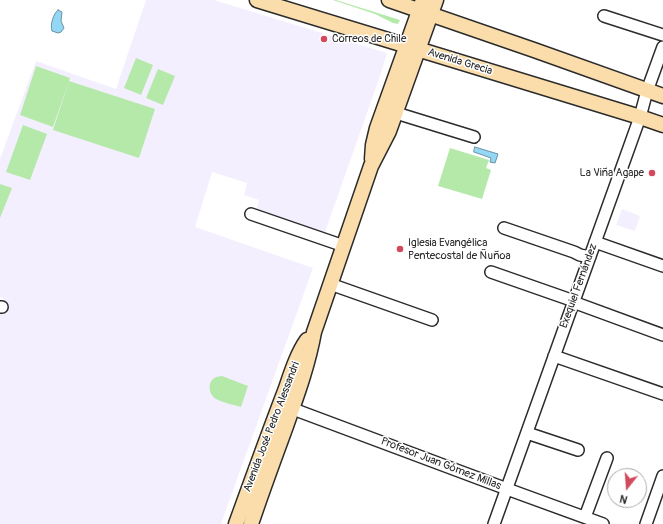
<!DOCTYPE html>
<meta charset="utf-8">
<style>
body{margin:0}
#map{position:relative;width:663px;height:524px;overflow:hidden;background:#fff;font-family:Pangolin,sans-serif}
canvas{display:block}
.north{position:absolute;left:607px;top:468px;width:40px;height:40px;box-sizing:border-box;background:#fff;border:1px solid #aaa;border-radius:50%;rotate:197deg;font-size:11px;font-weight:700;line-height:16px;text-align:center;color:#2b2b2b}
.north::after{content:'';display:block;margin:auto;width:14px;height:18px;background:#d1495b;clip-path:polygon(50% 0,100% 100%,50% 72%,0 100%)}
</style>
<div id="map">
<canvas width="663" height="524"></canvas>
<div class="north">N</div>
</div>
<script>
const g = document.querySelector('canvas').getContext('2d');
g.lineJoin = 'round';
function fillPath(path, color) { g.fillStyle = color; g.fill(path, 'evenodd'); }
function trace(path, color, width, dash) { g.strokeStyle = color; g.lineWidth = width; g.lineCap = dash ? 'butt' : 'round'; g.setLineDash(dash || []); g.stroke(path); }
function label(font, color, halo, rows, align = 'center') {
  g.font = font + ' Pangolin,sans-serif'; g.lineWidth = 3; g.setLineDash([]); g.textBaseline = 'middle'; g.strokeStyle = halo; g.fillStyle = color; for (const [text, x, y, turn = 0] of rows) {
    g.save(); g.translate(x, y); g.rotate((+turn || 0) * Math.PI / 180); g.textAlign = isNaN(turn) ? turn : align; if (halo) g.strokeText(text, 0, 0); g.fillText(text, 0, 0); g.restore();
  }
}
fillPath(new Path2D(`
 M 146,0 L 214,0 L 387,53 L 380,76 L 324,235 L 256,212 L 259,200 L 244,195 L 247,183 L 212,172 L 195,227 L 313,268 L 221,524 L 0,524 L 0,312 L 5,299 L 0,297 L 0,159 L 36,61 L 116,89 Z
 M 622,209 L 640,216 L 635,231 L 616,225 Z`), '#f4effe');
fillPath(new Path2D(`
 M 333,0 L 336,0 L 400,20 L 398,24 L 393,23 L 375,14 Z
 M 136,58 L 153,65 L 141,95 L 124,88 Z
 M 36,66 L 70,78 L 53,127 L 20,115 Z
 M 158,69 L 175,76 L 163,105 L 146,98 Z
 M 69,81 L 155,109 L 139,158 L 53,130 Z
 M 23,125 L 47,134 L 30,180 L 6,172 Z
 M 450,148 L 489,160 L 486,168 L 491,170 L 482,199 L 438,186 Z
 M 0,184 L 12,188 L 0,218 Z
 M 222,376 L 248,386 L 241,407 C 234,405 221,402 216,399 C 208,394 207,381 216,377 C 217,377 222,376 222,376 Z`), '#b5e9aa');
const water = new Path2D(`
 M 58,10 L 62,12 L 61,21 L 64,28 L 61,32 L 58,33 L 52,31 C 50,25 53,14 58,10 Z
 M 475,147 L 498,154 L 495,163 L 490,162 L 491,158 L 474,152 Z`);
fillPath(water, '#93d7f5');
trace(water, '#6992a4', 1);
const minor = new Path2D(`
 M 604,16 L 663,35
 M 396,113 L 474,137
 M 251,214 L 344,246
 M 504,228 L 574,252 L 580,255 L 590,257
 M 595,242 L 663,266
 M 491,272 L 574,301
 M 330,284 L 432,320
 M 573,302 L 663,335
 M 0,307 L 2,307
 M 554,356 L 663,394
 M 285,406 L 507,489 L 603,524
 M 527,433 L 578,450
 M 585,517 L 607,458
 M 494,524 L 640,117 L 647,91 L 663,47
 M 646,524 L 663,476`);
const major = new Path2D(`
 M 257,0 L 640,117 L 663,125
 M 389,0 L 534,50 L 663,96
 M 372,159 L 373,145 L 377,128 L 423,0
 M 236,524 C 252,480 268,435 285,391 C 291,374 297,354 307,340
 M 251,524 C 262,491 274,459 286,426 C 297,395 308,365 314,332 L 371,166 L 389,131 L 436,0`);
trace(minor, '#2b2b2b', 14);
trace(major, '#2b2b2b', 17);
trace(minor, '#fff', 11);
trace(major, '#faddab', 14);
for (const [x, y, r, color] of [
 [324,39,4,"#d1495b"],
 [652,173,4,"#d1495b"],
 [400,249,4,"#d1495b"]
]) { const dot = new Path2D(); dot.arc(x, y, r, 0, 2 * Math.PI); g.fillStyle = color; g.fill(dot); trace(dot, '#fff', 1.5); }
label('11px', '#2b2b2b', '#fff', [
 ["Correos de Chile",332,39],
 ["La Viña Agape",644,173,"right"],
 ["Iglesia Evangélica",408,243],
 ["Pentecostal de Ñuñoa",408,256]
], 'left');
label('11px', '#2b2b2b', '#fff', [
 ["Avenida Grecia",460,62,17],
 ["Exequiel Fernández",579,286,-70],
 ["Avenida José Pedro Alessandri",272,427,-69],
 ["Profesor Juan Gómez Millas",441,464,21]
]);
</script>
